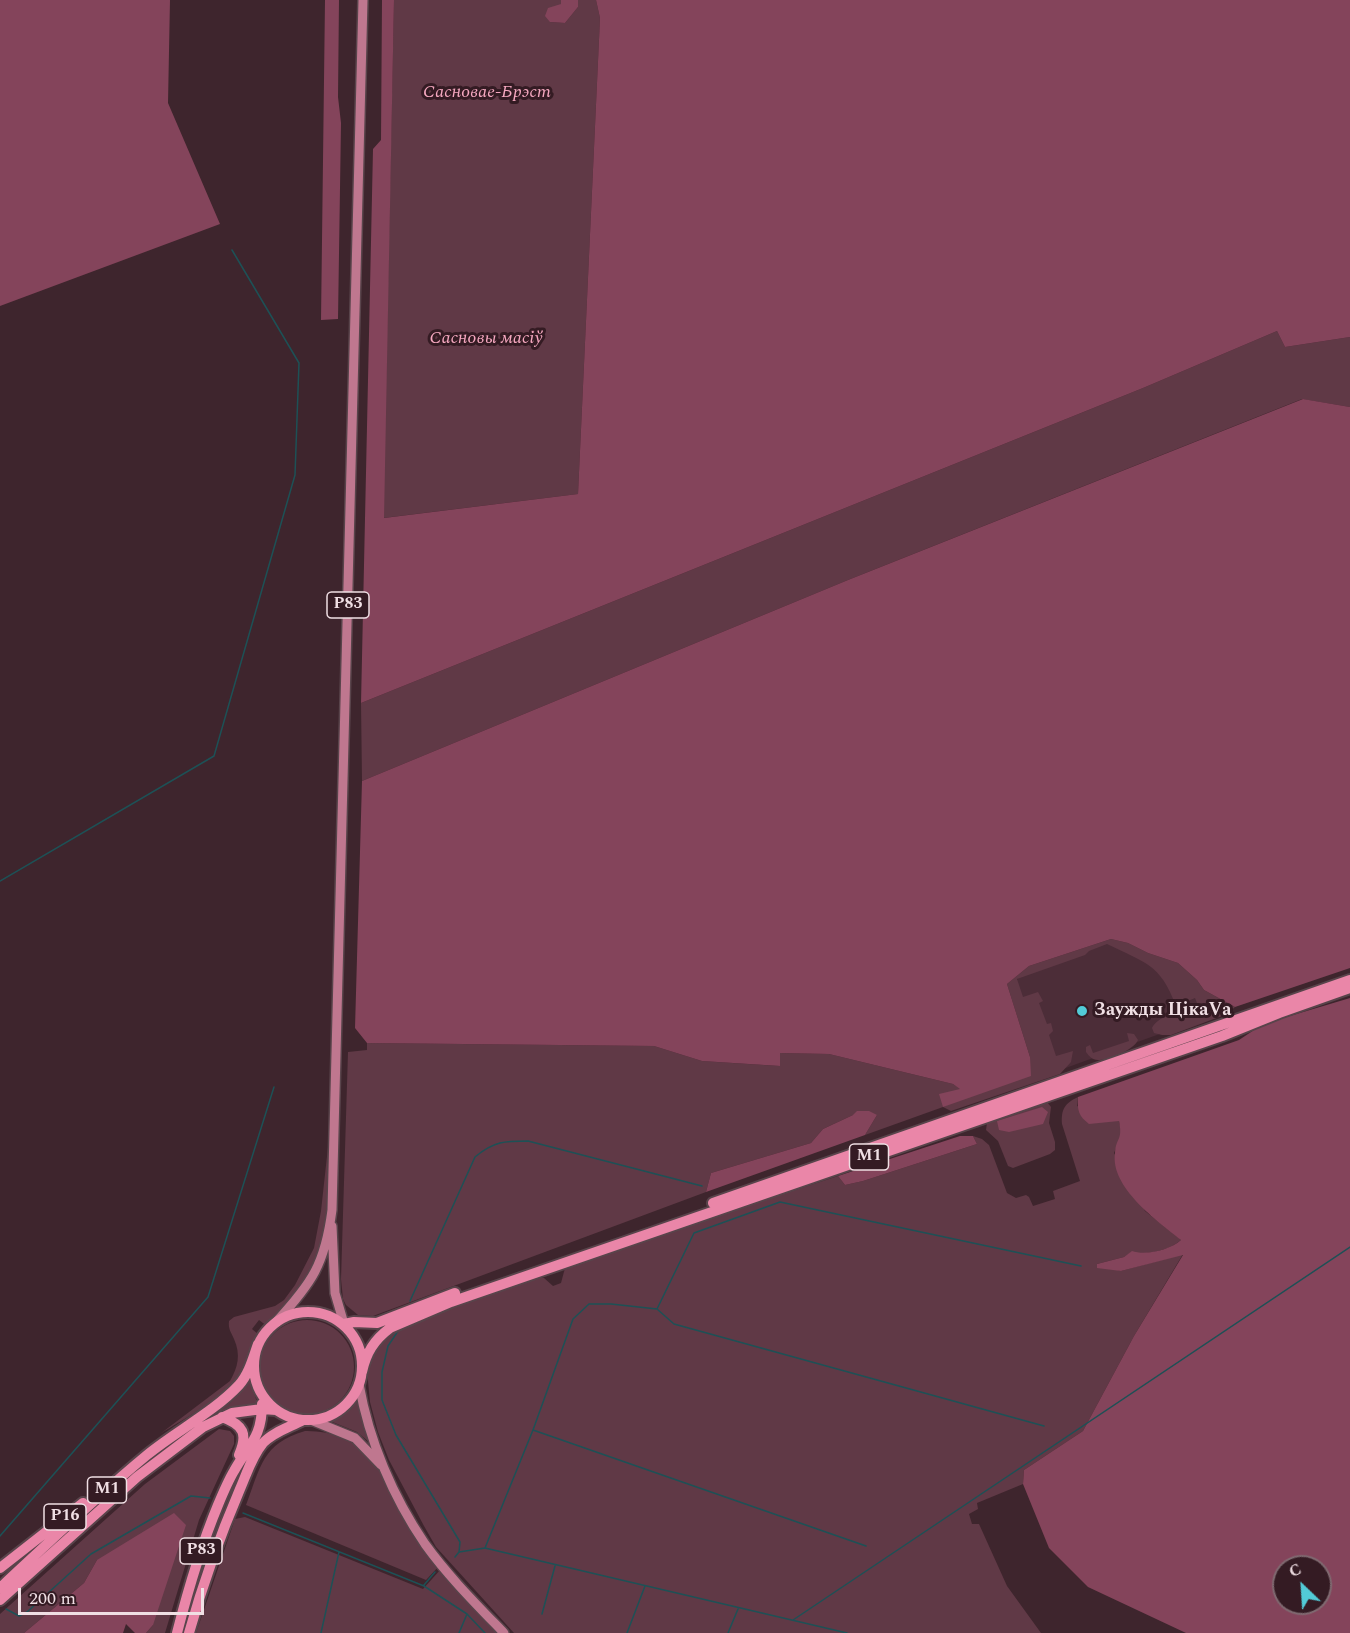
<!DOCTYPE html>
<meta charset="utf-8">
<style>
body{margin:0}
#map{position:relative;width:1350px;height:1633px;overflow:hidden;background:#3e252d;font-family:Spectral,serif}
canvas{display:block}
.north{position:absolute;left:1272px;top:1555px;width:60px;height:60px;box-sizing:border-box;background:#341b23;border:2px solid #7f6970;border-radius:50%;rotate:335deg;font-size:16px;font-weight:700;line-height:24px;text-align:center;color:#f0dfe4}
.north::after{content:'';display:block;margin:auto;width:21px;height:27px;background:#52cbd7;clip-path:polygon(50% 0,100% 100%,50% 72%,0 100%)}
.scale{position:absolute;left:18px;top:1588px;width:186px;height:27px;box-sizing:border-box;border:3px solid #f0dfe4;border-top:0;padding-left:8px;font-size:18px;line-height:21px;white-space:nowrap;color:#f0dfe4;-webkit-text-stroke:4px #341b23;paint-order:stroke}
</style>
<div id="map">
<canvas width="1350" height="1633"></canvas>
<div class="north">С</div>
<div class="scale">200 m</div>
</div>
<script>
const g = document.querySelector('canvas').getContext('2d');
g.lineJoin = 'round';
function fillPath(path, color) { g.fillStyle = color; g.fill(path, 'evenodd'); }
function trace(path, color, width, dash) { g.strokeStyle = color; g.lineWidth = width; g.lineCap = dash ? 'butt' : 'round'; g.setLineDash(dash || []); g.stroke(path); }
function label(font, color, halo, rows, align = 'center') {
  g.font = font + ' Spectral,serif'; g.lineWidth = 6; g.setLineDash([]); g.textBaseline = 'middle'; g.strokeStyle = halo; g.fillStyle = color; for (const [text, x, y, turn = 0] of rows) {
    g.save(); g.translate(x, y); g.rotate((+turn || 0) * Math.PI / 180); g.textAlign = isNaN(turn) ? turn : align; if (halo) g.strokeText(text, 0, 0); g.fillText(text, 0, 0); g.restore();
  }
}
fillPath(new Path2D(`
 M 1110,941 L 1226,1010 L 1049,1074 L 1012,985 L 1024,972 Z`), '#4c2d38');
fillPath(new Path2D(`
 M 394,0 L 561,0 L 561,4 L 550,22 L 565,23 L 578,7 L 578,0 L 596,0 L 600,18 L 578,494 L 383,518 Z
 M 1277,331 L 1285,347 L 1350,337 L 1350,407 L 1302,399 L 848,580 L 362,781 L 361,703 L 1143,388 Z
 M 1111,939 L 1128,943 L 1148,953 L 1178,963 L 1197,980 L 1204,990 L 1235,1007 L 1227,1014 L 1171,1035 L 1162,1035 L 1154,1033 L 1152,1028 C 1158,1016 1175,1014 1187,1010 L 1189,1012 L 1199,1008 L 1195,998 L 1176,1006 C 1160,963 1145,963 1107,944 L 1089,951 L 1085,955 L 1017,979 L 1023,997 L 1038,992 L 1043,1001 L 1039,1003 L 1047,1024 L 1051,1023 L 1053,1031 L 1049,1035 L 1056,1056 L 1073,1051 L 1071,1062 L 1060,1074 L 951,1111 L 943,1107 L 865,1135 L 877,1115 L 853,1115 L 823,1129 L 811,1143 L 711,1173 L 706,1192 L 373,1316 L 358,1315 L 346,1305 L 343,1299 L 341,1279 L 348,1052 L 367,1050 L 367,1043 L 654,1046 L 702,1061 L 779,1066 L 780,1053 L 829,1054 L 953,1084 L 961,1089 L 943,1107 L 1030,1057 L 1007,984 L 1029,966 Z
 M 1127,1033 L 1134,1034 L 1138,1040 C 1134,1050 1109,1060 1098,1060 C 1092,1060 1089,1056 1086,1052 L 1086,1047 L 1090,1045 L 1093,1053 L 1129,1041 Z
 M 1078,1097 L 1077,1106 L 1119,1121 L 1122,1134 L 1114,1153 L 1145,1211 L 1181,1240 C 1170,1250 1145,1256 1132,1252 L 1124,1257 L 1097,1264 L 1121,1271 L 1183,1254 L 1134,1336 L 1083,1431 L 1024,1470 L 1023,1484 L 977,1503 L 978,1509 L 969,1514 L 972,1524 L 979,1524 L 1007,1586 L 1041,1633 L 514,1633 L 436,1547 L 424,1526 L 389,1460 L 378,1432 L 370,1402 L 367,1371 L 369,1359 L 382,1338 L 410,1322 L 537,1278 L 544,1278 L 553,1286 L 561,1283 L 565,1268 L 570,1264 L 838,1176 L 845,1185 L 863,1181 L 977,1144 L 973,1136 L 982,1139 L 989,1145 L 1007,1193 L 1016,1198 L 1026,1195 L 1029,1197 L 1033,1206 L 1055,1199 L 1053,1191 L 1080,1181 L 1062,1124 C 1061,1109 1065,1103 1078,1097 Z
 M 1047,1102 L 1051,1107 L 1049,1123 L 1055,1142 L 1055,1150 L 1050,1154 L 1013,1168 L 1008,1166 L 998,1141 L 986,1130 L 987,1123 Z
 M 328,1147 C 327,1191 331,1241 306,1279 C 295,1297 281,1311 267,1326 L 259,1320 L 252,1329 L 259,1335 C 252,1346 252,1360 246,1370 C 233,1393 183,1419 160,1434 L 230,1381 C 238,1367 241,1355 234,1339 C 231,1332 228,1329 229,1321 L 234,1317 L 275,1306 L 284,1300 L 295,1285 L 314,1248 L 321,1211 Z
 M260 1367a47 47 0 1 1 94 0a47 47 0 1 1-94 0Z
 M 248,1375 L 258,1405 L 215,1415 L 214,1414 L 231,1402 L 245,1387 L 246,1385 L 243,1384 Z
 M 360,1395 L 375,1447 L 357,1432 L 330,1421 L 351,1409 Z
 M 219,1429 L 230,1431 L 234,1436 L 234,1444 L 199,1520 L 165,1633 L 146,1633 L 153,1625 L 97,1560 L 84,1583 L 24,1633 L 0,1633 L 0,1614 L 145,1484 Z
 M 305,1431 C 357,1430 376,1463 400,1502 C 413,1523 426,1545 439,1566 L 426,1580 L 246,1505 C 261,1466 262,1444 305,1431 Z
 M 245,1517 L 423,1589 L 441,1569 L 497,1633 L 196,1633 L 235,1519 Z`), '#603946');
fillPath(new Path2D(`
 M 0,0 L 170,0 L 168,103 L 220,224 L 0,306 Z
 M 325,0 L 339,0 L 338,97 L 341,123 L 338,319 L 321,320 Z
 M 382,0 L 394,0 L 384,518 L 578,494 L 600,18 L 596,0 L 1350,0 L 1350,337 L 1285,347 L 1277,331 L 1143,388 L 361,703 L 373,149 L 381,140 Z
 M 561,0 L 578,0 L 578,7 L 565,23 L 550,22 L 545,16 L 548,8 L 561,4 Z
 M 1303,399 L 1350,407 L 1350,968 L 1235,1007 L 1204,990 L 1197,980 L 1178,963 L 1148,953 L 1128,943 L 1111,939 L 1029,966 L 1007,984 L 1030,1057 L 1031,1076 L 943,1107 L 939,1094 L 960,1089 L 953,1084 L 829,1054 L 780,1053 L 780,1066 L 702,1061 L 654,1046 L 367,1043 L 355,1028 L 362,781 L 848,580 Z
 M 1350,998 L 1350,1633 L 1186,1633 L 1088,1587 L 1049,1548 L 1023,1484 L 1024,1470 L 1083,1431 L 1134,1336 L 1183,1255 L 1121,1271 L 1097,1268 L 1097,1264 L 1124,1257 L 1132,1251 C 1145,1256 1170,1250 1181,1240 C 1157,1221 1110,1187 1115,1153 C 1116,1137 1123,1141 1119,1121 L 1089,1124 C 1079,1116 1077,1111 1078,1097 L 1239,1040 L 1263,1024 ZM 1284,1567 L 1320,1567 L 1320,1603 L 1284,1603 Z
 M 1042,1107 L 1048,1112 L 1043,1124 L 1009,1132 L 999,1130 L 997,1121 Z
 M 857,1111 L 869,1111 L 877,1115 L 865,1135 L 706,1192 L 711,1173 L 811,1143 L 823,1129 L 853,1115 Z
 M 960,1136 L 973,1136 L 977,1144 L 863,1181 L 845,1185 L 838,1176 Z
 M 174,1513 L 186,1525 L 153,1625 L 146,1633 L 135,1633 L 126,1624 L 123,1633 L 24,1633 L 84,1583 L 97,1560 Z`), '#84445b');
trace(new Path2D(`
 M 0,881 L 214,756 L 295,475 L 299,363 L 232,250
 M 410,1301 L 475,1157 C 494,1141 505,1141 528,1141 L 702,1186
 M 657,1309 L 674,1324 L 1044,1426
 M 398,1331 L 388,1346 L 382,1372 L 382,1400 L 396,1435 L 460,1542 L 459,1552
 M 533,1430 L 866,1546
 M 243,1513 L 424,1586 L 467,1614 L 485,1633
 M 0,1536 L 208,1297 L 274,1087
 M 485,1548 L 533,1430 L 573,1319 L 589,1304 L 611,1304 L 657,1309 L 694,1233 L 780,1202 L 1081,1266
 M 455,1557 L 459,1552 L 485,1548 L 847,1633
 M 424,1585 L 435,1572
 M 6,1609 L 19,1616 L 27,1612 L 91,1554 L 191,1496 L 210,1498
 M 542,1614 L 555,1566
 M 793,1620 L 1350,1247
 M 321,1633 L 339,1552
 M 459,1633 L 467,1614
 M 627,1633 L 645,1586
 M 728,1633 L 738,1609`), '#1d5156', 1.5);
const major = new Path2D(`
 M 332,1226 L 335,1293 L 344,1324
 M 276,1322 C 312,1283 325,1264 332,1210 L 363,0
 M 359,1384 C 369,1441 393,1497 425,1544 C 448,1576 477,1605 504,1633
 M 311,1420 L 355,1438 L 381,1465`);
const highway = new Path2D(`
 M 713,1203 L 1350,980
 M254 1366a54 54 0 1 1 108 0a54 54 0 1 1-108 0Z
 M 344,1324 L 354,1322 L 377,1323 L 455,1293
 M 362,1372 C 366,1353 374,1340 390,1328 L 451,1302 L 1222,1036 L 1279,1013 L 1350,988
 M 222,1417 C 244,1425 248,1434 239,1455
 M 0,1568 L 83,1503
 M 0,1588 C 48,1543 96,1497 147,1455 C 175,1432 215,1411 239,1385 C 249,1374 253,1358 258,1344
 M 0,1600 L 137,1477 L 203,1427 L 232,1413 L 262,1409 L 276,1410
 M 177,1633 C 188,1590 201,1546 218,1505 C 223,1493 228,1481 234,1471 C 249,1444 262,1438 262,1404
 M 189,1633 C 203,1583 220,1536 240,1489 C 247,1473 252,1456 263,1443 C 273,1432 290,1427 303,1420`);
trace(major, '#59444b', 12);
trace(highway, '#59444b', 14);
trace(major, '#bf778f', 9);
trace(highway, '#ea86a8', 10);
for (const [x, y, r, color] of [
 [1082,1011,6,"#52cbd7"]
]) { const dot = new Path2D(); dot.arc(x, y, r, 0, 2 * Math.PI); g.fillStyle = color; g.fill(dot); trace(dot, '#341b23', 2); }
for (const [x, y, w] of [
 [348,605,42],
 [869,1157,39],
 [107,1490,39],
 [65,1517,42],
 [201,1551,42]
]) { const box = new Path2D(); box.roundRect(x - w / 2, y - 13, w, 26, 4.5); g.fillStyle = '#341b23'; g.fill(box); trace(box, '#f0dfe4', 1.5); }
label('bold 16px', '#f0dfe4', null, [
 ["Р83",348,605],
 ["М1",869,1157],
 ["М1",107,1490],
 ["Р16",65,1517],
 ["Р83",201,1551]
]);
label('italic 18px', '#f6a8c0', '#341b23', [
 ["Сасновае-Брэст",487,93],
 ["Сасновы масіў",486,339]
]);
label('bold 18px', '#f0dfe4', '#341b23', [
 ["Заужды ЦікаVа",1094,1011]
], 'left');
</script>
